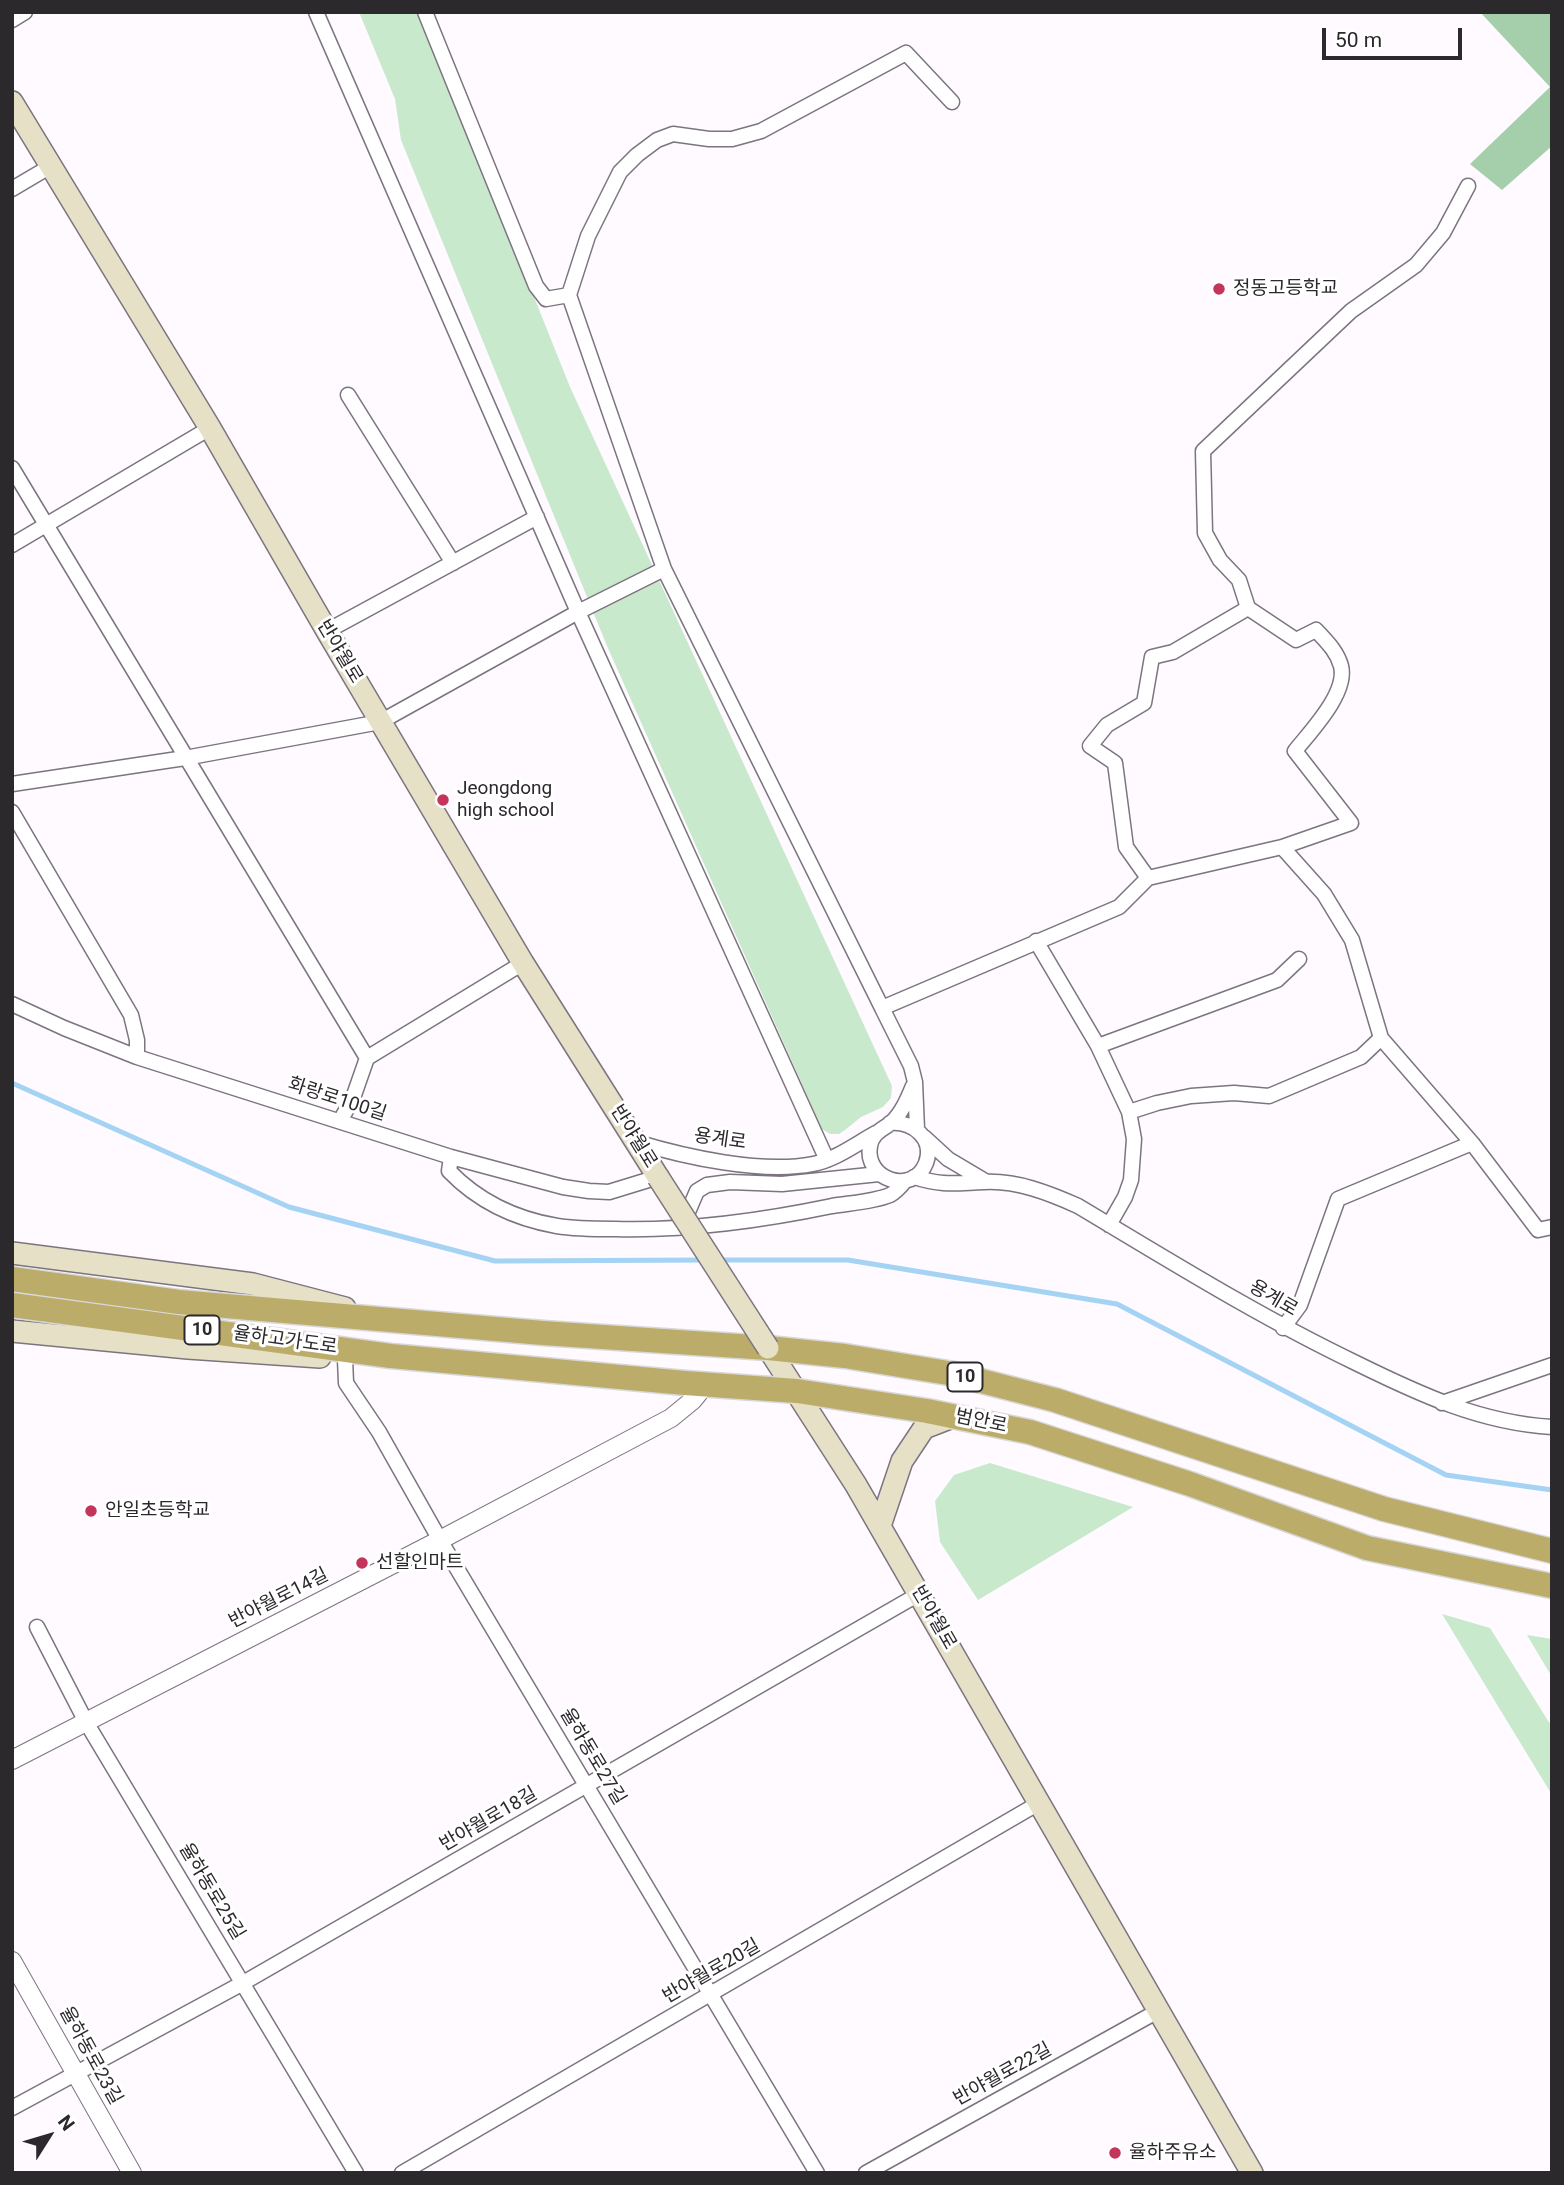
<!DOCTYPE html>
<meta charset="utf-8">
<style>
body{margin:0}
#map{position:relative;width:1564px;height:2185px;overflow:hidden;background:#fefaff;font-family:Roboto,sans-serif}
canvas{display:block}
.frame{position:absolute;inset:0;border:14px solid #2c292d;pointer-events:none}
.north{position:absolute;left:14px;top:2101px;width:70px;height:70px;-webkit-text-stroke:5px #fff;paint-order:stroke;rotate:53deg;font-size:19px;font-weight:700;line-height:28px;text-align:center;color:#2c292d}
.north::after{content:'';display:block;margin:auto;width:24px;height:32px;background:#2c292d;clip-path:polygon(50% 0,100% 100%,50% 72%,0 100%)}
.scale{position:absolute;left:1322px;top:28px;width:140px;height:32px;box-sizing:border-box;border:4px solid #2c292d;border-top:0;padding-left:9px;font-size:21px;line-height:24px;white-space:nowrap;color:#2c292d;-webkit-text-stroke:5px #fff;paint-order:stroke}
</style>
<div id="map">
<canvas width="1564" height="2185"></canvas>
<div class="frame"></div>
<div class="north">N</div>
<div class="scale">50 m</div>
</div>
<script>
const g = document.querySelector('canvas').getContext('2d');
g.lineJoin = 'round';
function fillPath(path, color) { g.fillStyle = color; g.fill(path, 'evenodd'); }
function trace(path, color, width, dash) { g.strokeStyle = color; g.lineWidth = width; g.lineCap = dash ? 'butt' : 'round'; g.setLineDash(dash || []); g.stroke(path); }
function label(font, color, halo, rows, align = 'center') {
  g.font = font + ' Roboto,"Noto Sans KR",sans-serif'; g.lineWidth = 6; g.setLineDash([]); g.textBaseline = 'middle'; g.strokeStyle = halo; g.fillStyle = color; for (const [text, x, y, turn = 0] of rows) {
    g.save(); g.translate(x, y); g.rotate((+turn || 0) * Math.PI / 180); g.textAlign = isNaN(turn) ? turn : align; if (halo) g.strokeText(text, 0, 0); g.fillText(text, 0, 0); g.restore();
  }
}
fillPath(new Path2D(`
 M 359,12 L 420,12 L 570,387 L 892,1086 L 891,1098 L 883,1107 L 861,1117 L 845,1130 L 839,1134 L 830,1134 L 822,1129 L 607,646 L 401,140 L 395,99 Z
 M 990,1463 L 1133,1507 L 978,1600 L 940,1542 L 935,1501 L 954,1475 Z
 M 1442,1614 L 1490,1628 L 1552,1727 L 1552,1795 Z
 M 1527,1635 L 1552,1639 L 1552,1677 Z`), '#c9e9cd');
fillPath(new Path2D(`
 M 1480,12 L 1552,12 L 1552,146 L 1502,190 L 1470,164 L 1550,87 Z`), '#a5cfaa');
trace(new Path2D(`
 M 12,1083 L 289,1207 L 495,1261 L 706,1260
 M 719,1260 L 848,1260 L 1117,1304 L 1446,1475 L 1552,1490`), '#a4d3f4', 5);
const minor = new Path2D(`
 M 316,12 L 578,612 L 827,1160
 M 425,12 L 536,286 L 546,299 L 569,295
 M 12,20 L 25,12
 M 12,189 L 51,166
 M 348,395 L 453,563
 M 12,468 L 367,1058
 M 12,545 L 210,428
 M 664,569 L 882,1008
 M 327,631 L 537,517
 M 12,784 L 185,758 L 380,722 L 578,612 L 664,569 L 569,295 L 588,236 L 620,172 L 637,155 L 657,140 L 673,134 L 709,139 L 732,139 L 761,131 L 906,53 L 952,102
 M 12,812 L 131,1015 L 137,1040 L 137,1057
 M 1282,847 L 1324,894 L 1352,940 L 1381,1038
 M 1148,878 L 1126,847 L 1115,763 L 1090,746 L 1107,725 L 1144,703 L 1152,657 L 1173,652 L 1248,608
 M 1036,941 L 1098,1046 L 1129,1112 L 1134,1139 L 1131,1180 L 1125,1197 L 1109,1225
 M 12,1004 L 64,1028 L 137,1057 L 451,1157 L 563,1187 L 589,1191 L 609,1192 L 658,1177
 M 1098,1046 L 1277,980 L 1299,959
 M 1129,1112 L 1157,1103 L 1191,1096 L 1234,1093 L 1269,1096 L 1361,1057 L 1381,1038 L 1472,1143 L 1538,1230 L 1552,1227
 M 340,1121 L 353,1098 L 367,1058 L 523,963
 M 890,1123 C 912,1121 935,1138 926,1163 C 913,1196 864,1180 870,1146 C 872,1133 882,1130 891,1123 C 902,1113 908,1098 913,1086
 M 917,1129 L 915,1082 L 911,1066 L 882,1008 L 1119,907 L 1148,878 L 1282,847 L 1351,823 L 1295,751 C 1310,732 1348,693 1341,666 C 1337,651 1326,641 1316,630 L 1296,640 L 1248,608 L 1239,580 L 1220,560 L 1205,533 L 1203,451 L 1351,311 L 1416,265 L 1443,233 L 1468,186
 M 924,1137 L 948,1159 L 985,1181
 M 636,1142 C 685,1157 762,1174 813,1164 C 835,1160 856,1144 876,1133
 M 451,1157 L 449,1171 C 478,1201 516,1219 557,1226 C 575,1229 596,1229 615,1229 C 689,1231 760,1221 832,1206 C 850,1203 873,1202 890,1195 C 896,1192 901,1186 905,1181
 M 914,1177 C 943,1186 955,1183 984,1182 C 1016,1180 1049,1193 1078,1206 C 1170,1261 1260,1317 1356,1363 C 1419,1394 1481,1423 1552,1427
 M 685,1219 L 697,1191 L 707,1185 L 730,1182 L 782,1184 L 879,1174
 M 1283,1328 L 1300,1305 L 1338,1199 L 1472,1143
 M 345,1359 L 346,1383 L 379,1432 L 440,1540 L 817,2173
 M 1442,1403 L 1552,1365
 M 37,1627 L 86,1722 L 356,2173
 M 12,2108 L 243,1983 L 919,1594
 M 402,2173 L 1039,1803
 M 866,2173 L 1158,2011`);
const tertiary = new Path2D(`
 M 12,1760 L 440,1540 L 671,1418 L 693,1400 L 705,1385
 M 12,1961 L 132,2173`);
const secondary = new Path2D(`
 M 12,102 L 210,428 L 327,631 L 523,963 L 658,1177
 M 12,1253 L 253,1284 L 345,1308
 M 12,1331 L 188,1348 L 320,1357
 M 768,1348 L 856,1485 L 1252,2173
 M 880,1526 L 902,1461 L 924,1428 L 955,1416`);
const trunk = new Path2D(`
 M 12,1279 L 179,1302 L 543,1333 L 768,1348 L 845,1356 L 954,1374 L 1055,1400 L 1384,1509 L 1552,1551
 M 12,1305 L 391,1356 L 685,1383 L 797,1391 L 927,1411 L 1030,1432 L 1190,1484 L 1367,1548 L 1552,1586`);
trace(minor, '#7c747f', 17);
trace(tertiary, '#7c747f', 20);
trace(secondary, '#7c747f', 24);
trace(trunk, '#d9d8d9', 27);
trace(minor, '#fff', 14);
trace(tertiary, '#fff', 18);
trace(secondary, '#e6e0c7', 21);
trace(trunk, '#bcac6a', 24);
const secondaryBridge = new Path2D(`
 M 658,1177 L 768,1348`);
trace(secondaryBridge, '#7c747f', 24, []);
trace(secondaryBridge, '#e6e0c7', 21);
for (const [x, y, r, color] of [
 [1219,289,7,"#c4355b"],
 [443,800,7,"#c4355b"],
 [91,1511,7,"#c4355b"],
 [362,1563,7,"#c4355b"],
 [1115,2153,7,"#c4355b"]
]) { const dot = new Path2D(); dot.arc(x, y, r, 0, 2 * Math.PI); g.fillStyle = color; g.fill(dot); trace(dot, '#fff', 2.5); }
for (const [x, y, w] of [
 [202,1330,35],
 [965,1377,35]
]) { const box = new Path2D(); box.roundRect(x - w / 2, y - 14.5, w, 29, 5); g.fillStyle = '#fff'; g.fill(box); trace(box, '#2c292d', 2); }
label('bold 18px', '#2c292d', null, [
 ["10",202,1330],
 ["10",965,1377]
]);
label('19px', '#2c292d', '#fff', [
 ["정동고등학교",1233,289],
 ["Jeongdong",457,789],
 ["high school",457,811],
 ["안일초등학교",105,1511],
 ["선할인마트",376,1563],
 ["율하주유소",1129,2153]
], 'left');
label('19px', '#2c292d', '#fff', [
 ["반야월로",339,652,59],
 ["화랑로100길",337,1100,18],
 ["반야월로",633,1137,58],
 ["용계로",720,1140,8],
 ["용계로",1273,1299,30],
 ["율하고가도로",285,1341,8],
 ["범안로",981,1422,12],
 ["반야월로14길",279,1599,-27],
 ["반야월로",933,1618,60],
 ["율하동로27길",592,1757,59],
 ["반야월로18길",489,1820,-30],
 ["율하동로25길",211,1892,59],
 ["반야월로20길",712,1972,-30],
 ["율하동로23길",90,2056,61],
 ["반야월로22길",1003,2075,-29]
]);
</script>
